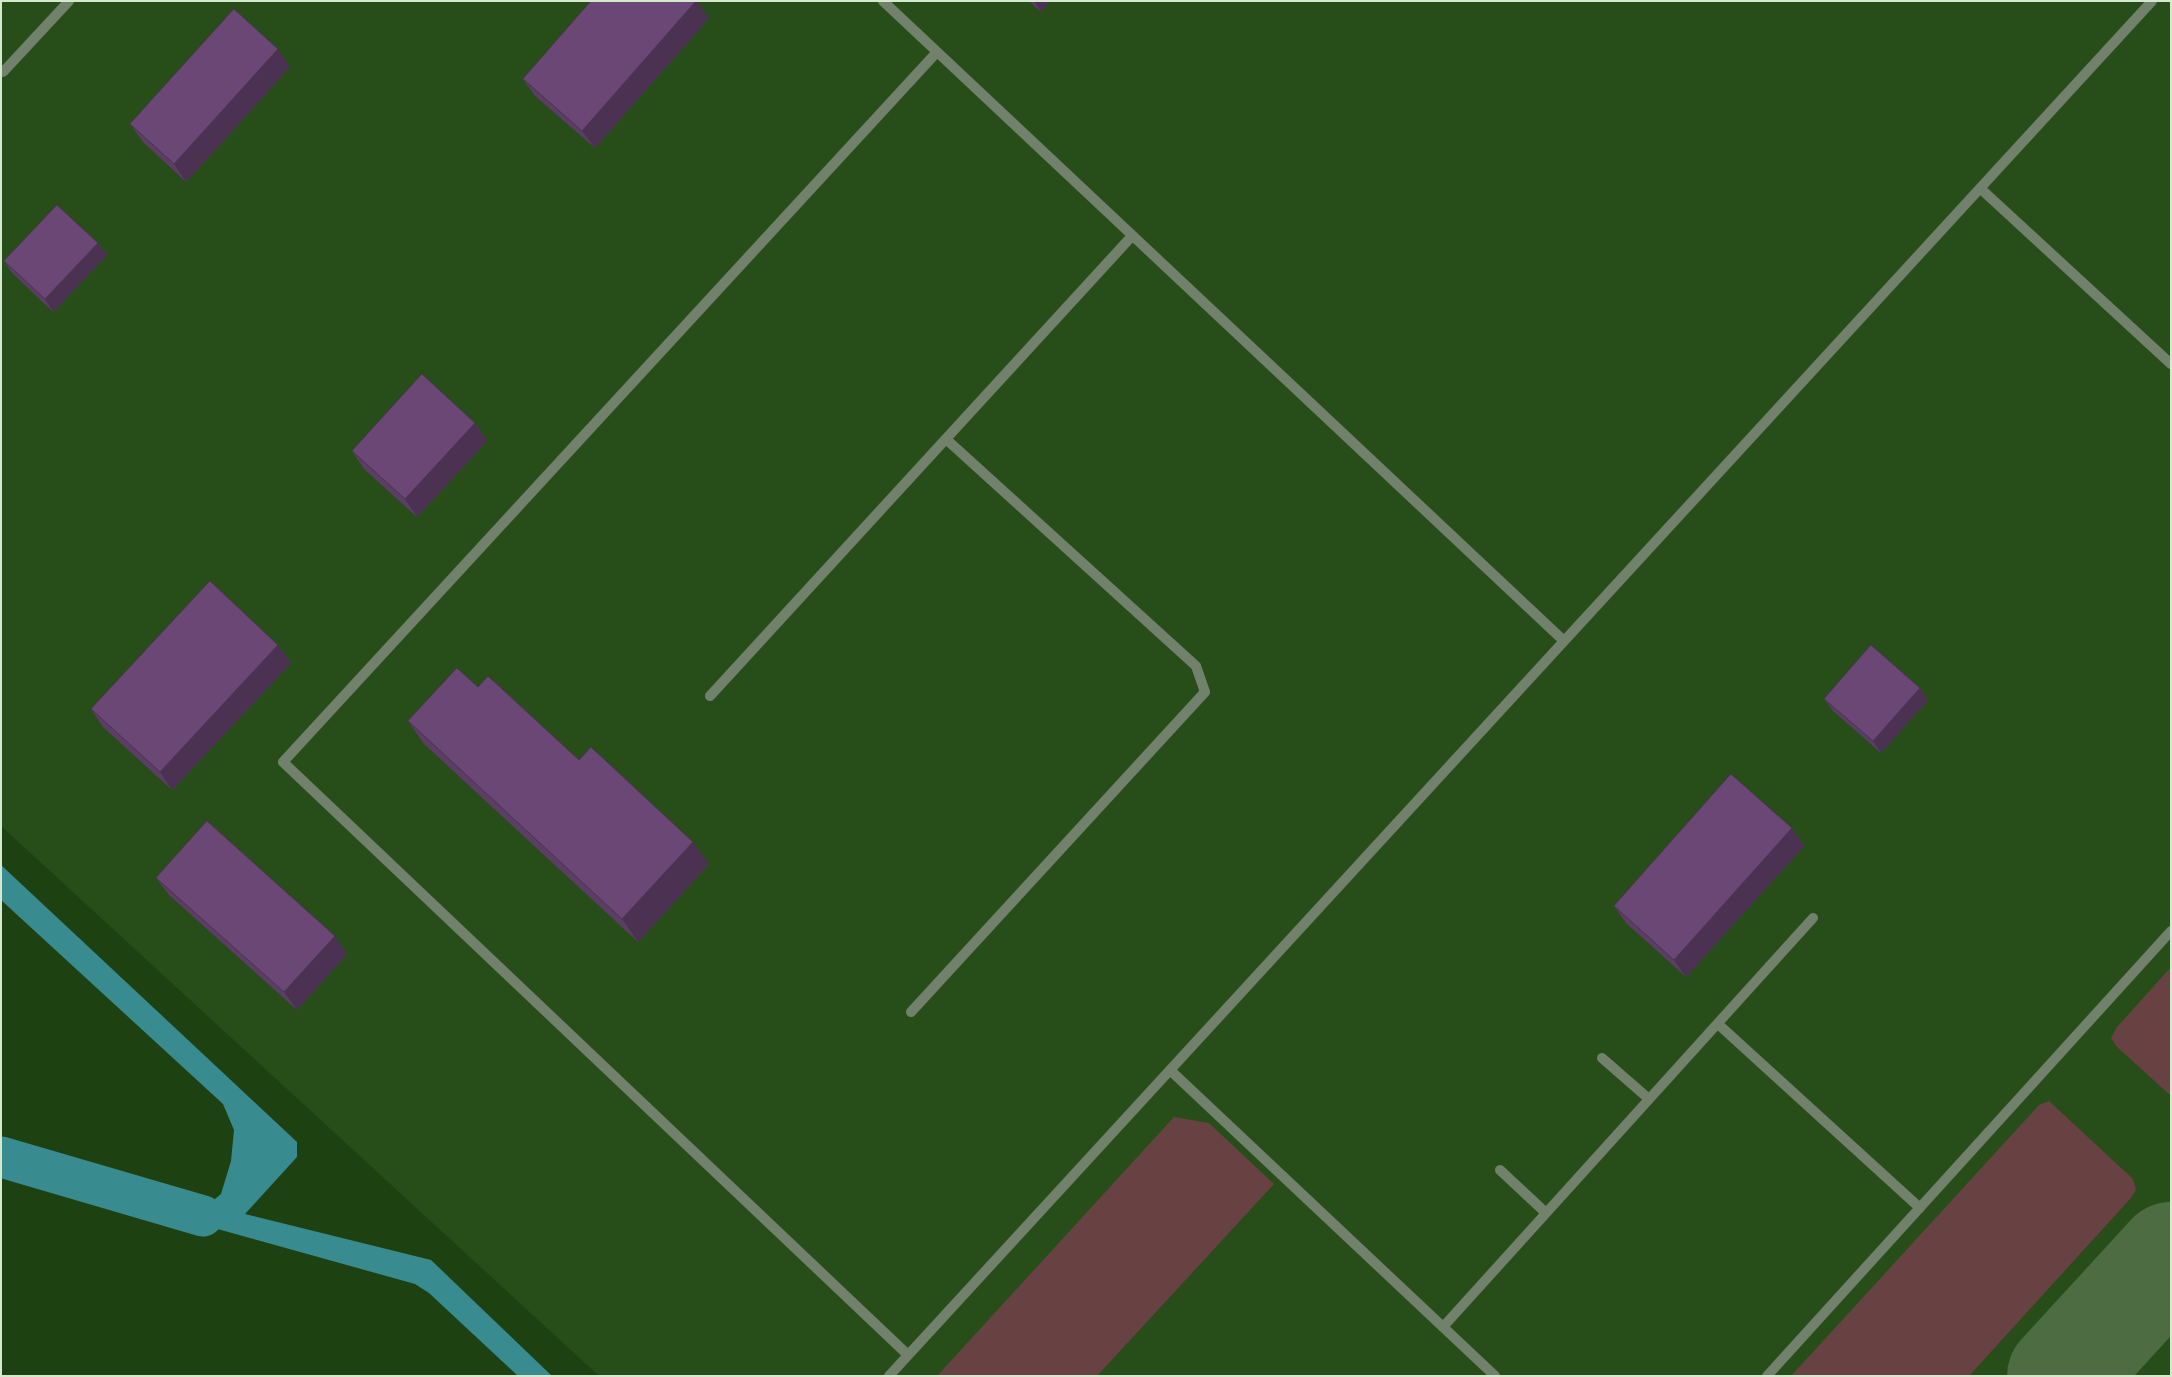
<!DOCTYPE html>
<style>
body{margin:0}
#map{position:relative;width:2172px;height:1377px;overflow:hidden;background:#1e4112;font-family:"Archivo Narrow",sans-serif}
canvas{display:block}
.frame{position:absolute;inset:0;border:2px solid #d5e9cf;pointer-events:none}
</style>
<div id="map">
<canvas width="2172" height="1377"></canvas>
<div class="frame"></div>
</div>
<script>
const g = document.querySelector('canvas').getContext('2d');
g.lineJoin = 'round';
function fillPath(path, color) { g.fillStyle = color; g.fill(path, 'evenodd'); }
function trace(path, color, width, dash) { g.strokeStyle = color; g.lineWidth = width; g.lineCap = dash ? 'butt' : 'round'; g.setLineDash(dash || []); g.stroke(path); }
fillPath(new Path2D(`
 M 1,1 L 2171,1 L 2171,1376 L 599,1376 L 1,826 Z`), '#274d19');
fillPath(new Path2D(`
 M 2171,967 L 2171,1096 L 2116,1046 L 2111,1038 L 2117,1027 Z
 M 2049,1101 L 2133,1179 L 2136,1190 L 2130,1199 L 1969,1376 L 1791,1376 L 2039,1105 Z
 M 1174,1117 L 1209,1123 L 1274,1184 L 1097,1376 L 937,1376 Z`), '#684142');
fillPath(new Path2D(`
 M 1,865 L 297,1142 L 297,1157 L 245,1214 L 431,1260 L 552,1376 L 518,1376 L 429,1293 L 415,1284 L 153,1211 L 146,1188 L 209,1204 L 221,1194 L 231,1161 L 234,1130 L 223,1104 L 1,900 Z`), '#388c8f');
trace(new Path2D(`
 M 1,1157 L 203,1216`), '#388c8f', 41);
trace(new Path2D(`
 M 2061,1376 L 2171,1256`), '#4d6c42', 108);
trace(new Path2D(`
 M 883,1 L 1564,641
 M 1,70 L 3,72 L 69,1
 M 1981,189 L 2171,364
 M 710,696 L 1132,236
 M 911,1012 L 1205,692 L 1196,666 L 946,439
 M 1718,1024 L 1920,1208
 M 1602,1058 L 1649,1099
 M 1170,1070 L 1495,1376
 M 1500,1170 L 1546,1213
 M 1443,1327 L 1813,918
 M 908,1355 L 283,762 L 937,52
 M 889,1376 L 2152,1
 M 1767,1376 L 2171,931`), '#71816c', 10);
fillPath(new Path2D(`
 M 1029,1 L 1050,1 L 1041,12 Z
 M 709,18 L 595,148 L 535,96 L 523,79 Z
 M 290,67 L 186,182 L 143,142 L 130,124 Z
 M 98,243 L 107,255 L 53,312 L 12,273 L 4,261 Z
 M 475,423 L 487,441 L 417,517 L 364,469 L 352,451 Z
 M 278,645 L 291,663 L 172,790 L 103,727 L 91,709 Z
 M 478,687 L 579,760 L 709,864 L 638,942 L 424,744 L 408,721 Z
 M 1920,688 L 1928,700 L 1881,753 L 1833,711 L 1824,699 Z
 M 1792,828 L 1804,846 L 1686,977 L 1626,923 L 1614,906 Z
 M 156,878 L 347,954 L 297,1010 L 169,895 Z`), '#5c3d65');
fillPath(new Path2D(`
 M 696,1 L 697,1 L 709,18 L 595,148 L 582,131 Z
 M 1034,1 L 1050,1 L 1041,12 Z
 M 278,49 L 290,67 L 186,182 L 174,164 Z
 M 98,243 L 107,255 L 53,312 L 45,299 Z
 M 475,423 L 487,441 L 417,517 L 405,499 Z
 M 278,645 L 291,663 L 172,790 L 160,772 Z
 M 1920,688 L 1928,700 L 1881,753 L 1873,741 Z
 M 1792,828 L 1804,846 L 1686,977 L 1674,960 Z
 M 693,842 L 709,864 L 638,942 L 622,919 Z
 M 335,936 L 347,954 L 297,1010 L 284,992 Z`), '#4b3252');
const building = new Path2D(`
 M 591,1 L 696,1 L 582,131 L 523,79 Z
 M 234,9 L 278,49 L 174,164 L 130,124 Z
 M 57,205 L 98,243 L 45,299 L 4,261 Z
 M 422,374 L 475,423 L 405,499 L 352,451 Z
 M 210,581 L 278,645 L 160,772 L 91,709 Z
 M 1871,645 L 1920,688 L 1873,741 L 1824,699 Z
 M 457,668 L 478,687 L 488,676 L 579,760 L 591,747 L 693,842 L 622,919 L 408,721 Z
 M 1731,774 L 1792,828 L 1674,960 L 1614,906 Z
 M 207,821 L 335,936 L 284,992 L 156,878 Z`);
fillPath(building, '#6b4775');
trace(building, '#4b3252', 1);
</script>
